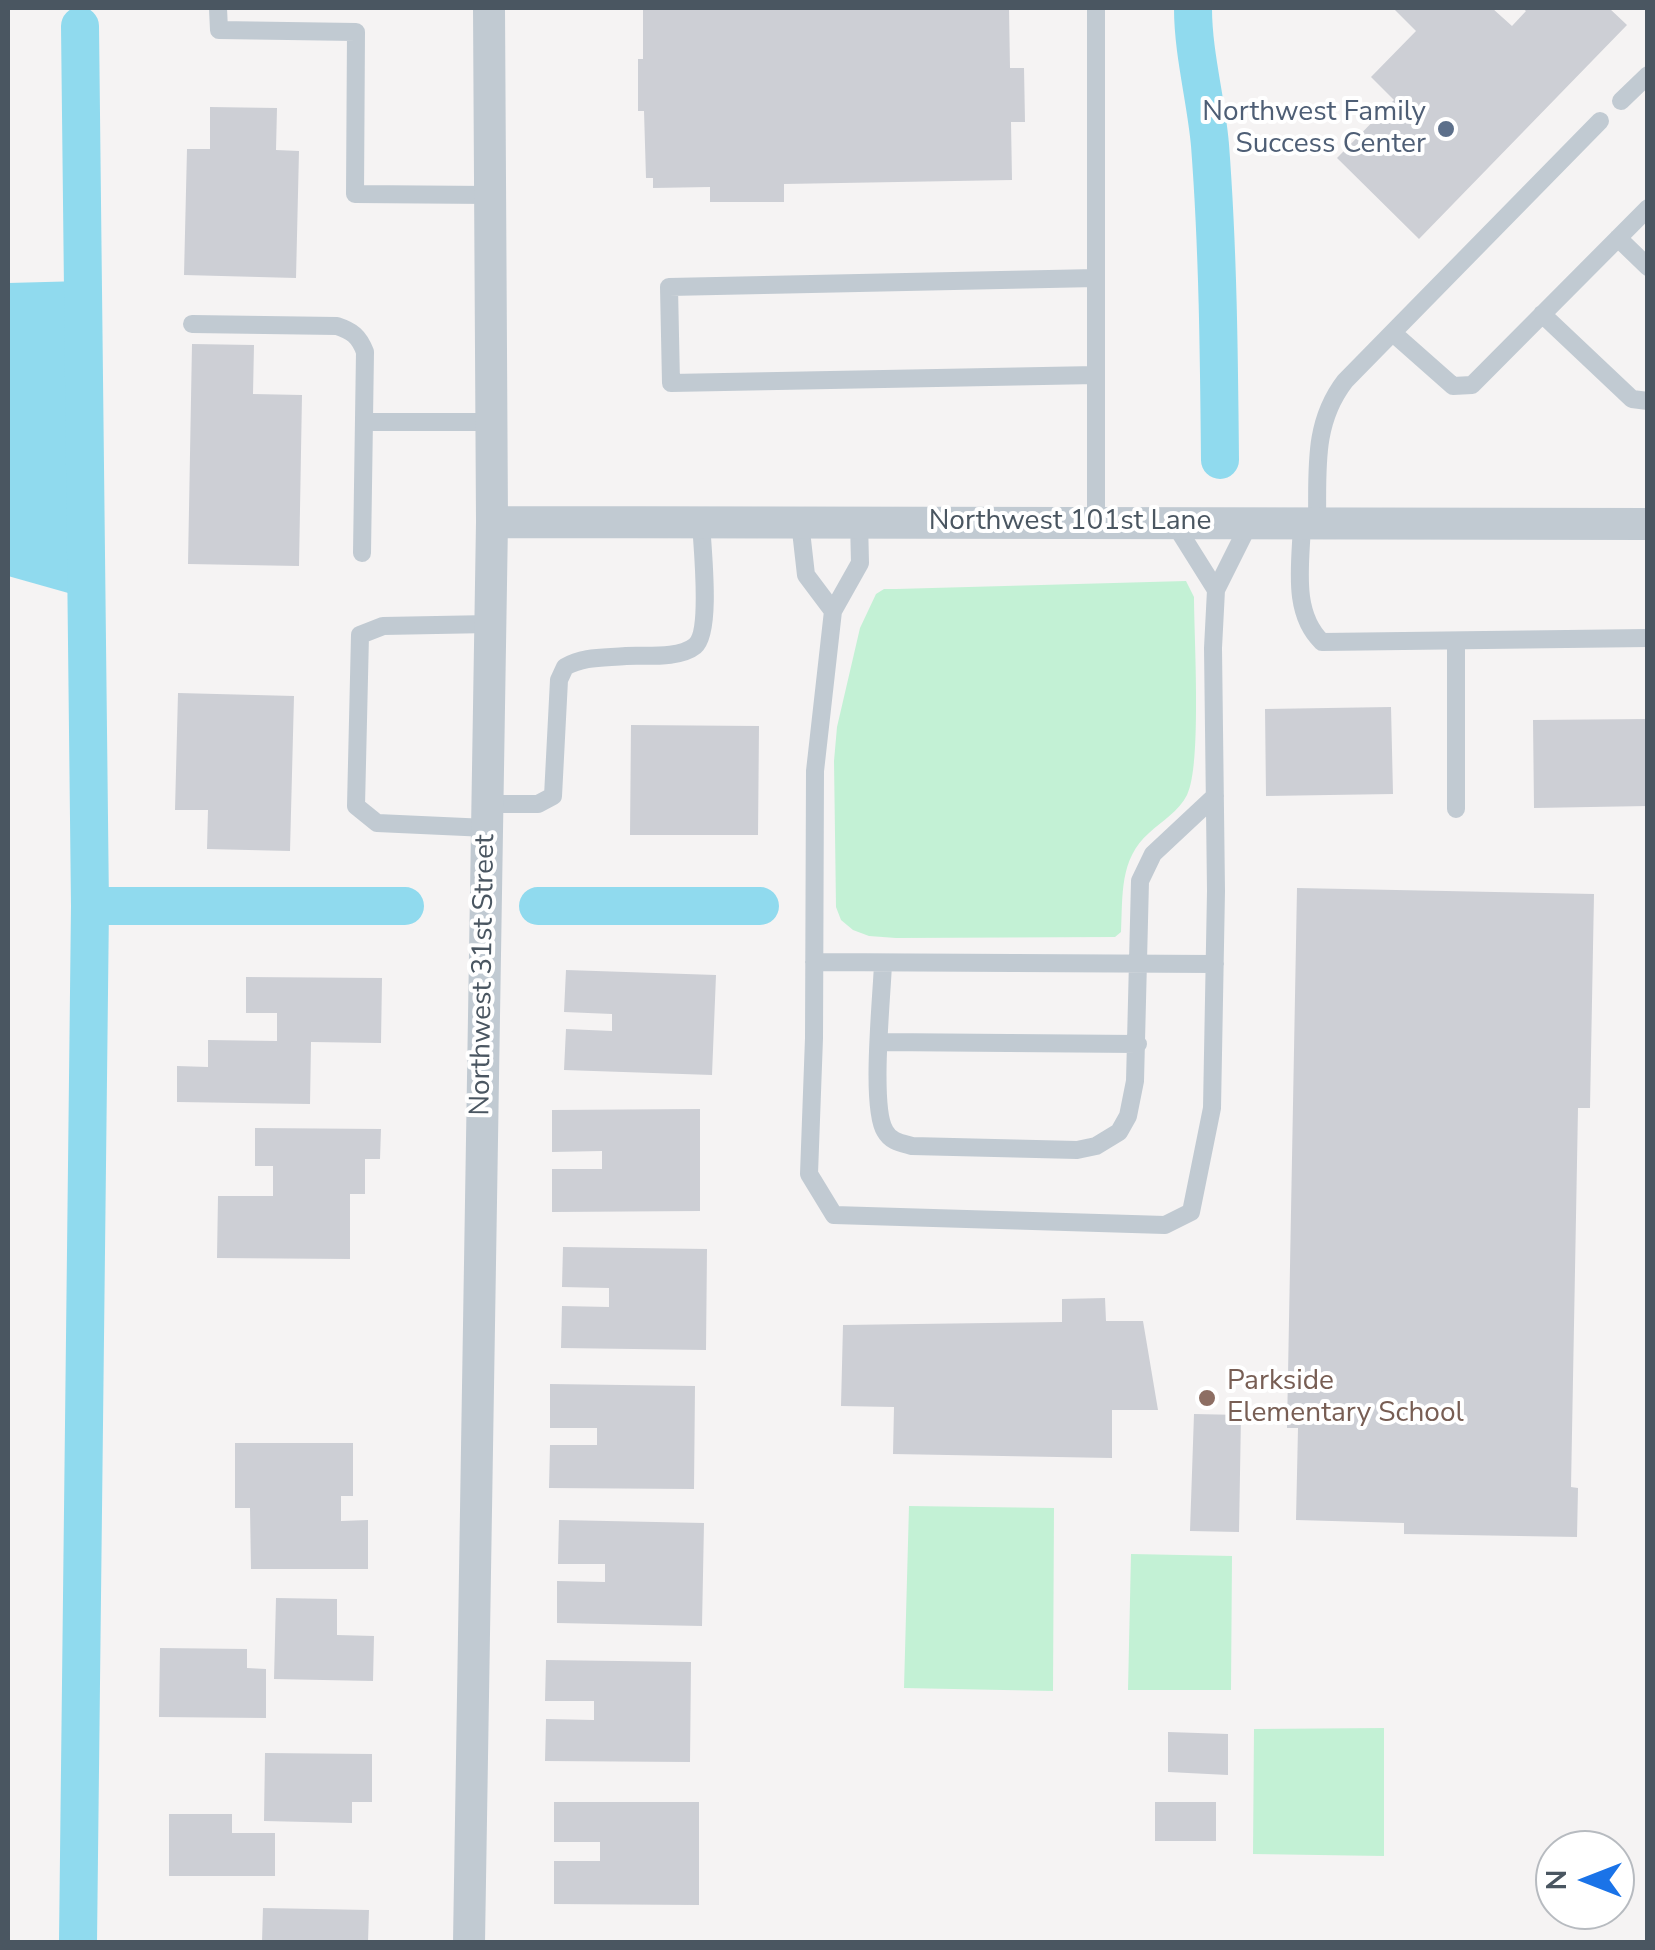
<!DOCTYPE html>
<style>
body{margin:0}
#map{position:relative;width:1655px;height:1950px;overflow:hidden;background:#f5f3f3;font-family:"Nunito Sans",sans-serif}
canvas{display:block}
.frame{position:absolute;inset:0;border:10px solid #4a5661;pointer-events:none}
.north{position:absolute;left:1535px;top:1830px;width:100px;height:100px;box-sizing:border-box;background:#fff;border:2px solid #b7bbc0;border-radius:50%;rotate:270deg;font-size:28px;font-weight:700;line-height:40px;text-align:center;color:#4a5661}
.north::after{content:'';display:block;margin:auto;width:35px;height:45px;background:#1a73e8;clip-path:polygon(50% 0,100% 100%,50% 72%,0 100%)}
</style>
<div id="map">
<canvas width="1655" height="1950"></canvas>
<div class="frame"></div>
<div class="north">N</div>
</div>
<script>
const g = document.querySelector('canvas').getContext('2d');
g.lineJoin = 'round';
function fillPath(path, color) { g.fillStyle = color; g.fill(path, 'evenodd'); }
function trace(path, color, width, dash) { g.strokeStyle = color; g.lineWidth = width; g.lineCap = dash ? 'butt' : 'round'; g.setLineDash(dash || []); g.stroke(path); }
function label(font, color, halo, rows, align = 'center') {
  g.font = font + ' "Nunito Sans",sans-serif'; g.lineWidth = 8; g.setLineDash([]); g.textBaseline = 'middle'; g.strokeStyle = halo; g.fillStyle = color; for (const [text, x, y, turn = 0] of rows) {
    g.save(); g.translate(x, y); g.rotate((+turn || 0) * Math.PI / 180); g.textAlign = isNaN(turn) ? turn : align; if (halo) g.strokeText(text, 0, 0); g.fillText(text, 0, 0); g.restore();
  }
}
fillPath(new Path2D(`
 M 1186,581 L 1194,597 C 1194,636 1202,767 1187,795 C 1179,811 1162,821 1149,833 C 1119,859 1123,896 1121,932 L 1115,937 L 896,938 L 869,936 L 853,930 L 841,920 L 836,907 L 834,761 L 837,727 L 860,628 L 876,594 L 884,589 L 896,589 Z
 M 909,1506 L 1054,1508 L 1053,1691 L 904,1688 Z
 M 1131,1554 L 1232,1556 L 1231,1690 L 1128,1690 Z
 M 1384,1728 L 1384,1856 L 1253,1854 L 1254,1729 Z`), '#c3f1d5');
fillPath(new Path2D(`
 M 83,281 L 86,598 L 8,576 L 8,283 Z`), '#90daee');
trace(new Path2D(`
 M 1193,8 C 1193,54 1206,99 1210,145 C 1218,250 1219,355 1220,460
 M 90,906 L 405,906
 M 538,906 L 760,906
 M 78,1942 L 90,906 L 80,26`), '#90daee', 38);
fillPath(new Path2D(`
 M 643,8 L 1009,8 L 1010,68 L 1024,68 L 1025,122 L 1011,122 L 1012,180 L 784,184 L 784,202 L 710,202 L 710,187 L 653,188 L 653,178 L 646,178 L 644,111 L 638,111 L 638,59 L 643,59 Z
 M 1393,8 L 1484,8 L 1487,10 L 1492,8 L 1512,26 L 1526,11 L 1522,8 L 1609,8 L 1627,25 L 1419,239 L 1337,158 L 1394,100 L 1371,77 L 1416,31 Z
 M 210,107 L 277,108 L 276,150 L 299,151 L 296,278 L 184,275 L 187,149 L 210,149 Z
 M 192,344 L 254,345 L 253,394 L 302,395 L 299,566 L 188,564 Z
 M 178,693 L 294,696 L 290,851 L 207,849 L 208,810 L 175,810 Z
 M 1391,707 L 1393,794 L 1266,796 L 1265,709 Z
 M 1648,719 L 1648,806 L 1534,808 L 1533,720 Z
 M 631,725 L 759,726 L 758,835 L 630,835 Z
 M 1297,888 L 1594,894 L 1590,1108 L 1578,1108 L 1571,1487 L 1578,1488 L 1577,1537 L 1404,1534 L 1404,1523 L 1296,1520 L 1298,1428 L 1287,1428 Z
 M 566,970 L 716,975 L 712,1075 L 564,1070 L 566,1029 L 612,1031 L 612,1014 L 564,1012 Z
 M 246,977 L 382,978 L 381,1043 L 311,1042 L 310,1104 L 177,1102 L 177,1066 L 208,1067 L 208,1040 L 277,1041 L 277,1013 L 246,1013 Z
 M 700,1109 L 700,1211 L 552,1212 L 552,1169 L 602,1169 L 602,1151 L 552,1152 L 552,1110 Z
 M 255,1128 L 381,1129 L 380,1159 L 365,1159 L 365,1194 L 350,1194 L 350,1259 L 217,1258 L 218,1196 L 273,1196 L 273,1166 L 255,1166 Z
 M 563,1247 L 707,1249 L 706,1350 L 561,1348 L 562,1306 L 609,1307 L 609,1288 L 562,1287 Z
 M 1105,1298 L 1106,1321 L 1143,1321 L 1158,1410 L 1112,1410 L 1112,1458 L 893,1454 L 894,1407 L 841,1406 L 843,1325 L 1062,1322 L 1062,1299 Z
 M 550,1384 L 695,1386 L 694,1489 L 549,1488 L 550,1445 L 597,1445 L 597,1428 L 550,1428 Z
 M 1194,1414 L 1241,1415 L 1239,1532 L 1190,1531 Z
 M 235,1443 L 353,1443 L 353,1496 L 341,1496 L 341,1521 L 368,1520 L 368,1569 L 251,1569 L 250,1508 L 235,1508 Z
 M 559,1520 L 704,1523 L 702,1626 L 557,1623 L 557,1581 L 605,1582 L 605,1564 L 558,1564 Z
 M 276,1598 L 337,1599 L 337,1635 L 374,1636 L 373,1681 L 274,1679 Z
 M 160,1648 L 247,1649 L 247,1668 L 266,1669 L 266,1718 L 159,1717 Z
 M 546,1660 L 691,1662 L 690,1762 L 545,1761 L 546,1719 L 594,1720 L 594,1701 L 545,1701 Z
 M 1168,1732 L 1228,1734 L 1228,1775 L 1168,1772 Z
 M 265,1753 L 372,1754 L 372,1802 L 352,1802 L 352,1823 L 264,1821 Z
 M 554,1802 L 699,1802 L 699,1905 L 554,1904 L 554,1861 L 600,1861 L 600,1842 L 554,1842 Z
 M 1155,1802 L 1216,1802 L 1216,1841 L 1155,1841 Z
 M 169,1814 L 232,1814 L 232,1833 L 275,1833 L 275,1876 L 169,1876 Z
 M 263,1908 L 369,1910 L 368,1942 L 262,1942 Z`), '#cdcfd5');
trace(new Path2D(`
 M 218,8 L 219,30 L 356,32 L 355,194 L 490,195
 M 1096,8 L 1096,522
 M 1621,101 L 1648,75
 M 1618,238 L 1648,267
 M 1096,278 L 669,287 L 671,383 L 1096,375
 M 1542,314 L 1632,399 L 1648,401
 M 192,324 L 337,326 C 352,331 359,336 365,352 L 362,553
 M 1393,333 L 1453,386 L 1472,385 L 1648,208
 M 364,422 L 491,422
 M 859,521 L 860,563 L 833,611 L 815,771 L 814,1038 L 809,1174 L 834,1215 L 1165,1225 L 1191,1212 L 1212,1108 L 1216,891 L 1213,648 L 1216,590 L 1250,522
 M 800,522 L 806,575 L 833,611
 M 1174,523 L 1216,590
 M 1302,523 C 1301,563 1291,612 1322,642 L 1648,638
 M 1317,523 C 1318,471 1312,424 1345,381 L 1600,121
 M 1456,642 L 1456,809
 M 487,804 L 538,804 L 553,796 L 559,680 L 565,667 C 584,656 604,658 626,656 C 645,655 679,659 695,646 C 712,632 702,546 701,522
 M 487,828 L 377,823 L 356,806 L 360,635 L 383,626 L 490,624
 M 814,962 L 1215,964
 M 883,963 C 882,996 870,1107 885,1131 C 891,1142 901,1143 912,1146 L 1077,1150 L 1096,1146 L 1119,1132 L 1128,1116 L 1135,1081 L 1140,881 L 1153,854 L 1215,796
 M 880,1042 L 1138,1044`), '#c1cad2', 18);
trace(new Path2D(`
 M 492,522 L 1648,524
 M 469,1942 L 492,522 L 489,8`), '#c1cad2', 32);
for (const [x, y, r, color] of [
 [1446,129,10,"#5c6f8a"],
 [1207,1398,10,"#8d6e63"]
]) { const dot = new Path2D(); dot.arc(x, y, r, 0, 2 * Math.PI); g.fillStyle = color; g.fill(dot); trace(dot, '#fff', 4); }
label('28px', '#4e5e75', '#fff', [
 ["Northwest Family",1426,113],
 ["Success Center",1426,145]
], 'right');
label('28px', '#4a5661', '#fff', [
 ["Northwest 101st Lane",1070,522],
 ["Northwest 31st Street",484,975,-89]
]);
label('28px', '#785e54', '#fff', [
 ["Parkside",1227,1382],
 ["Elementary School",1227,1414]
], 'left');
</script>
